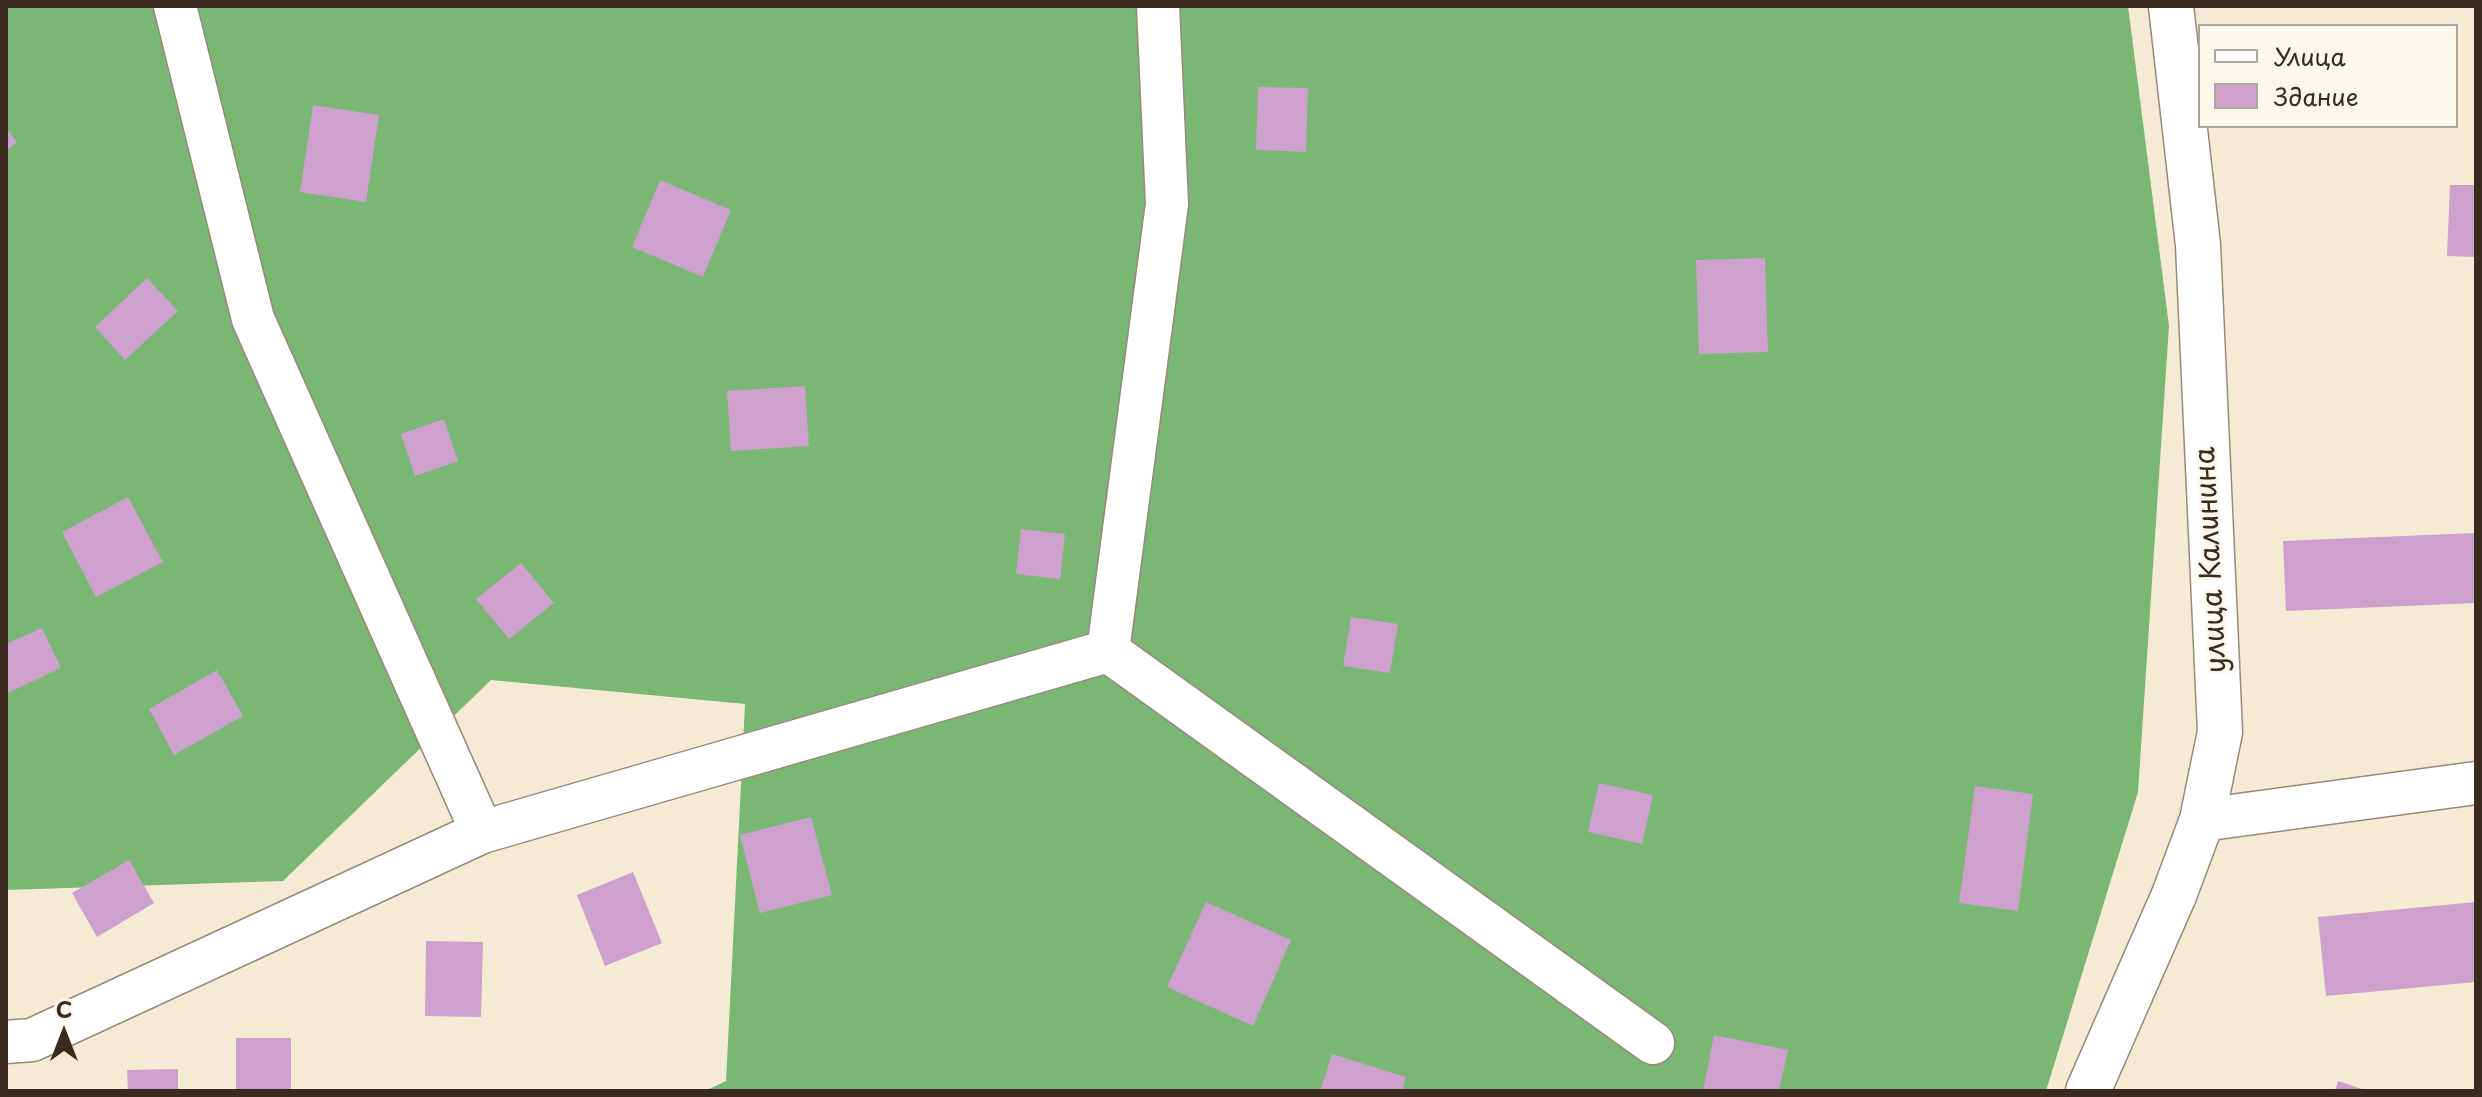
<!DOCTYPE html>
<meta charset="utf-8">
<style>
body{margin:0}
#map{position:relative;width:2482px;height:1097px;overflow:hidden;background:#f5ebd5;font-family:"Playpen Sans",sans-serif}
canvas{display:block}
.frame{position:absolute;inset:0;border:8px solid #3b2a1e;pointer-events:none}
.legend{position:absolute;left:2198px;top:24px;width:260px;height:104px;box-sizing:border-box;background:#fbf7ec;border:2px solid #aea59a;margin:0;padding:10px 14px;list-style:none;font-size:24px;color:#3b2a1e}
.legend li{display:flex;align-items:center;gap:16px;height:40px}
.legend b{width:40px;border:2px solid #aea59a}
.north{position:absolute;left:24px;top:993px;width:80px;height:80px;-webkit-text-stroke:6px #fbf7ec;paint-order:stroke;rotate:0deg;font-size:22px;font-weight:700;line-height:32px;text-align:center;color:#3b2a1e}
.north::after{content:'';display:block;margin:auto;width:28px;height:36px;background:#3b2a1e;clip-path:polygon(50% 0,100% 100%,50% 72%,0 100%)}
</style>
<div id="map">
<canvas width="2482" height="1097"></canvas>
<div class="frame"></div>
<ul class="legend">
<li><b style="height:10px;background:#fff"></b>Улица</li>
<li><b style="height:22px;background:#cea0ce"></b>Здание</li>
</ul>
<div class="north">С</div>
</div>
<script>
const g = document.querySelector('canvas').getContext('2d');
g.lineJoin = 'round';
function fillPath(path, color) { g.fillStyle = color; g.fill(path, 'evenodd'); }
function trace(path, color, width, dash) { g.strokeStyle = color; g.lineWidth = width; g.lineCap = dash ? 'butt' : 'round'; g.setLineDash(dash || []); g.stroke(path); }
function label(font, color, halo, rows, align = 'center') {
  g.font = font + ' "Playpen Sans",sans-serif'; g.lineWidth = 6; g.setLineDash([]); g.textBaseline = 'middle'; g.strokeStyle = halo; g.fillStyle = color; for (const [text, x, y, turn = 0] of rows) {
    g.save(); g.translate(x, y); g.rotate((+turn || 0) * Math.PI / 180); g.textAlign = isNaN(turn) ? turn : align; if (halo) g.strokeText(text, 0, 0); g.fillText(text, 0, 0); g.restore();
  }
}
fillPath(new Path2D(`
 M 6,6 L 2128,6 L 2169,326 L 2138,792 L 2046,1091 L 705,1091 L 726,1081 L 745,704 L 491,680 L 283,881 L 6,890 Z`), '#7ab674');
fillPath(new Path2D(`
 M 1258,87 L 1308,88 L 1306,152 L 1256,150 Z
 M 313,105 L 379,115 L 366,202 L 300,192 Z
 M 6,128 L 17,142 L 6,151 Z
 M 660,180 L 731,210 L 703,277 L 632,247 Z
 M 2450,185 L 2476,185 L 2476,257 L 2447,256 Z
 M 1765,258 L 1768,352 L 1699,354 L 1696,260 Z
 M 147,278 L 178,311 L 125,360 L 95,327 Z
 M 805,386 L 809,446 L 731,451 L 727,391 Z
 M 444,419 L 458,461 L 415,476 L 401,434 Z
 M 128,497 L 163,562 L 96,597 L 62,532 Z
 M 1021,529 L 1065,534 L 1060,579 L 1016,574 Z
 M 2476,533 L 2476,603 L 2286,611 L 2283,541 Z
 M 521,563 L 554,603 L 509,639 L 476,599 Z
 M 1351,617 L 1398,624 L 1390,673 L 1343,666 Z
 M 42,628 L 61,668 L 8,693 L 6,644 Z
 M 217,670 L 243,716 L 174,755 L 149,709 Z
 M 1599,783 L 1653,795 L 1642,844 L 1588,832 Z
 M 1975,786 L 2033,794 L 2018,911 L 1959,903 Z
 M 811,817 L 832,895 L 760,913 L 740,835 Z
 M 129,860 L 154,903 L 97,937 L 72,893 Z
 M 633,872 L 662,943 L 605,966 L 577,895 Z
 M 1206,902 L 1291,940 L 1253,1026 L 1167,987 Z
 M 2476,902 L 2476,982 L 2326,996 L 2318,917 Z
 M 426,941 L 483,942 L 481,1017 L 425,1016 Z
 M 1714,1035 L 1788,1050 L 1779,1091 L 1703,1091 Z
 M 236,1038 L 291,1038 L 291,1091 L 236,1091 Z
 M 1332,1054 L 1406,1077 L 1402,1091 L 1320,1091 Z
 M 178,1069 L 178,1091 L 128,1091 L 127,1070 Z
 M 2338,1081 L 2365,1090 L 2365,1091 L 2335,1091 Z`), '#cea0ce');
const street = new Path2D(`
 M 175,6 L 253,319 L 482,832
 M 1108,651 L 1653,1043
 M 1108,651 L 1167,204 L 1158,6
 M 2202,820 L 2476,783
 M 6,1042 L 32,1040 L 482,832 L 1108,651`);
const secondary = new Path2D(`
 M 2088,1091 L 2174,895 L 2202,820 L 2220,732 L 2198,245 L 2171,6`);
trace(street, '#988a7a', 45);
trace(secondary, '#988a7a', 47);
trace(street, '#fff', 42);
trace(secondary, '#fff', 44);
label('28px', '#3b2a1e', '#fbf7ec', [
 ["улица Калинина",2212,560,-93]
]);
</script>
